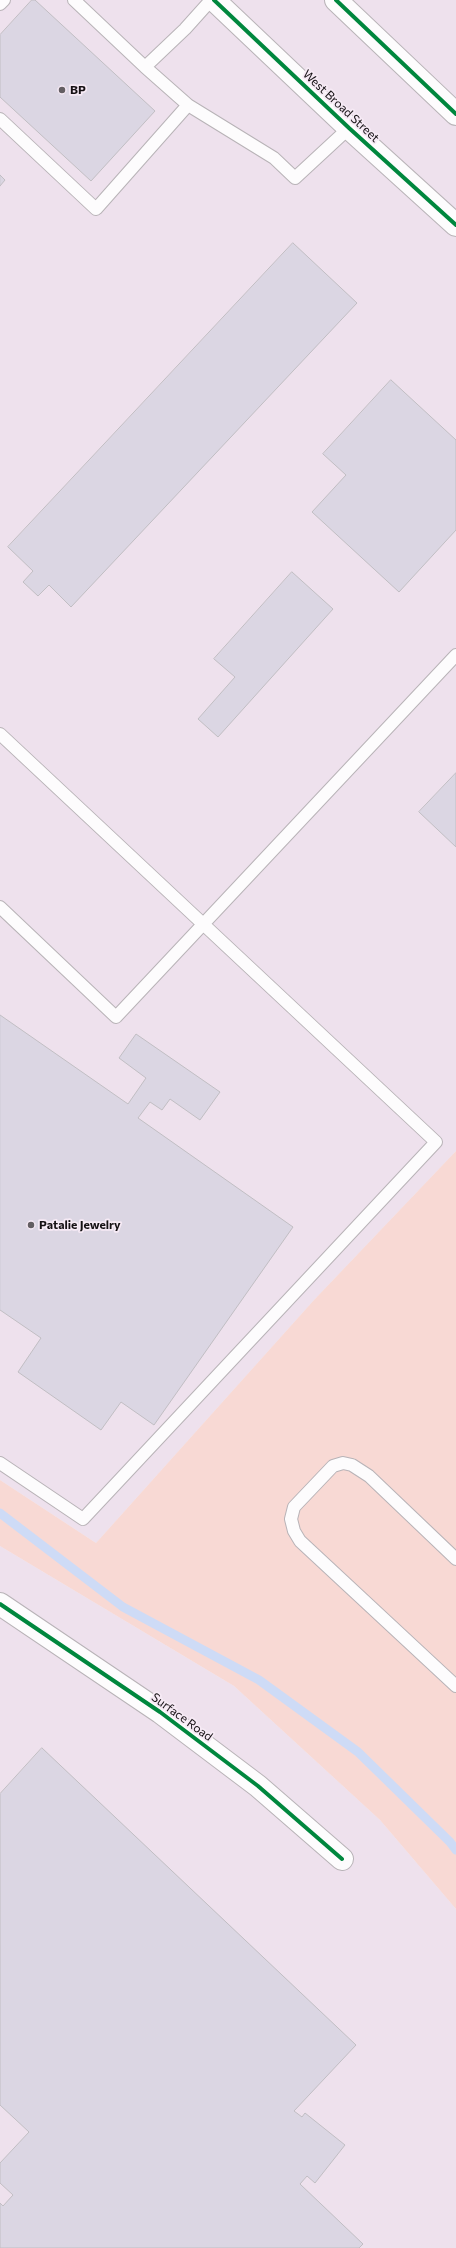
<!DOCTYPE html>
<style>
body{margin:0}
canvas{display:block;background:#f3edf3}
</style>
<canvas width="456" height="2248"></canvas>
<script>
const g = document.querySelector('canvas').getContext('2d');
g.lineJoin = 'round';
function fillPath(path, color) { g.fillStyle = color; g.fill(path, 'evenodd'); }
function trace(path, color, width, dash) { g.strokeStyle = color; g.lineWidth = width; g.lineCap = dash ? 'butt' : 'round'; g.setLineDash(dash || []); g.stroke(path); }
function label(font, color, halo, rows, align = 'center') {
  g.font = font + ' Commissioner,sans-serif'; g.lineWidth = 3.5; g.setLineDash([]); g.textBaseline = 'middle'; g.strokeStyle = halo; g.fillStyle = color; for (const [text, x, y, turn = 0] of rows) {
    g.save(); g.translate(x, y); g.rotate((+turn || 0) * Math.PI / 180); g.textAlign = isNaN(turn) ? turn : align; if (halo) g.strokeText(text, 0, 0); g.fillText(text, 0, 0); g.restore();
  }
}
fillPath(new Path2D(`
 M 0,0 L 456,0 L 456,1151 L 314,1300 L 96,1543 L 0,1480 Z
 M 0,1546 L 234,1686 L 380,1820 L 456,1909 L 456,2248 L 0,2248 Z`), '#eee1ed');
fillPath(new Path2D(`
 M 456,1151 L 456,1909 L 380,1820 L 234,1686 L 0,1546 L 0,1480 L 96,1543 L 314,1300 Z`), '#f8d9d4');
trace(new Path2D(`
 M 0,1513 L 123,1607 L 259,1680 L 358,1752 L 450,1842 L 456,1850`), '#cedbf6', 9);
const building = new Path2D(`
 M 32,0 L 35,0 L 155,111 L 91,181 L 0,97 L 0,35 Z
 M 0,175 L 5,180 L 0,186 Z
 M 293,243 L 357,303 L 71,607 L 49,585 L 38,596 L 23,582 L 33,571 L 8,547 Z
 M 391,380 L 456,440 L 456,530 L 399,592 L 312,512 L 346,475 L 323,454 Z
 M 292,572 L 333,609 L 218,737 L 198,719 L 235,677 L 214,659 Z
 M 456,773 L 456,847 L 419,812 Z
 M 0,1015 L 128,1104 L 146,1078 L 119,1058 L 136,1034 L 220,1092 L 200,1120 L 170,1099 L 162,1110 L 150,1102 L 138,1118 L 293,1227 L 154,1425 L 121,1402 L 101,1430 L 18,1372 L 41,1338 L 0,1310 Z
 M 42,1748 L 356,2045 L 294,2111 L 302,2117 L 305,2113 L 345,2145 L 315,2183 L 307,2176 L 300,2184 L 363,2244 L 359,2248 L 0,2248 L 0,2203 L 3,2206 L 13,2195 L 0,2183 L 0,2163 L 29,2132 L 0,2105 L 0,1794 Z`);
fillPath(building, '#dbd6e3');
trace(building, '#c1bec3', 1);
const lane = new Path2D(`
 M 74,0 L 145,67
 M 0,4 L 4,0
 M 188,105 L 274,158 L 295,178 L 349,128
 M 0,119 L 96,209 L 188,105 L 145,67 L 185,29 L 211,0
 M 0,734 L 436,1142 L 83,1519 L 0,1463
 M 0,907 L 116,1017 L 456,655
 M 456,1559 L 369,1476 L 352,1465 L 343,1463 L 333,1466 L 294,1507 L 291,1519 L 294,1531 L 300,1541 L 456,1686`);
const street = new Path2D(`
 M 0,1604 L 160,1712 L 258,1786 L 342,1859`);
const primary = new Path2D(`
 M 214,0 L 349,128 L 456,225
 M 336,0 L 456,114`);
trace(lane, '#b8b3b7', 14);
trace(street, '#b8b3b7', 24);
trace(primary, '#b8b3b7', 24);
trace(lane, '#fdfcfd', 12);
trace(street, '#fdfcfd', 22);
trace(primary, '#fdfcfd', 22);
trace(new Path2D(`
 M 214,0 L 349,128 L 456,225
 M 336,0 L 456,114
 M 0,1604 L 160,1712 L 258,1786 L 342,1859`), '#00873e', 4);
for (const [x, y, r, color] of [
 [62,90,4,"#635e62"],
 [31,1225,4,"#635e62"]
]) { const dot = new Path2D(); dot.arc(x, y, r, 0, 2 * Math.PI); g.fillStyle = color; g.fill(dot); trace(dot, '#f6eaf5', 1.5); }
label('bold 12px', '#151114', '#f6eaf5', [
 ["BP",70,90],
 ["Patalie Jewelry",39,1225]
], 'left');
label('12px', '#151114', '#f6eaf5', [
 ["West Broad Street",341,106,43],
 ["Surface Road",182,1717,36]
]);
</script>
